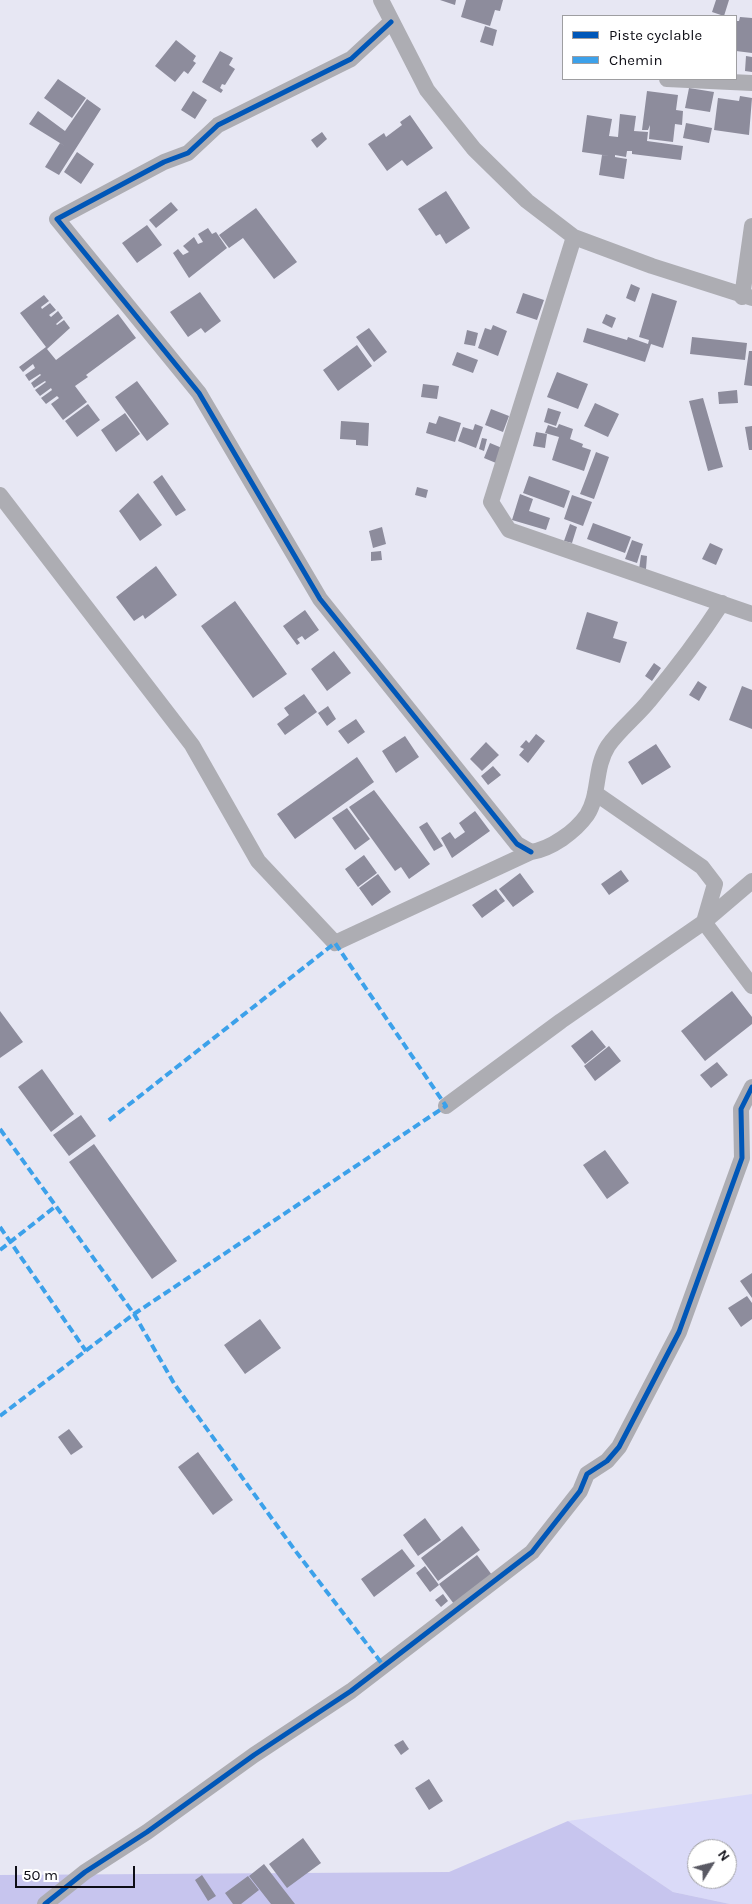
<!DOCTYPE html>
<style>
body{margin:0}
#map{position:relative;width:752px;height:1904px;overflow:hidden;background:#e7e7f3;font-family:Karla,sans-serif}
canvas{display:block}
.legend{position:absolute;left:562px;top:15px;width:175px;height:65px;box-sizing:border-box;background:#fff;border:1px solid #9e9ea1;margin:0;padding:6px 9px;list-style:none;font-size:15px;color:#0d0d15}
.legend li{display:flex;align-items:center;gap:10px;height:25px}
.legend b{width:25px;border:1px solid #9e9ea1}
.north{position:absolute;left:687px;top:1839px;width:50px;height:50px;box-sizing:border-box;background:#fff;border:1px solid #9e9ea1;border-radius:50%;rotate:54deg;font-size:14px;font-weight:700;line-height:20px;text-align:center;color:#0d0d15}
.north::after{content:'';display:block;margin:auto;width:18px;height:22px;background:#595963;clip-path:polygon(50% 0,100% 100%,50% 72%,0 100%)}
.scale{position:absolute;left:15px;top:1866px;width:120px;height:22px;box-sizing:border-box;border:2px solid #0d0d15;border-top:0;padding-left:6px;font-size:15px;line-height:18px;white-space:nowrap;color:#0d0d15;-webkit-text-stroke:4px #fff;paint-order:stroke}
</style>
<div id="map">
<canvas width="752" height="1904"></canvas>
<ul class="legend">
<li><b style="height:6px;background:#0057b8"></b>Piste cyclable</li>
<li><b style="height:6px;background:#3ca1ea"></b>Chemin</li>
</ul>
<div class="north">N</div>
<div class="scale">50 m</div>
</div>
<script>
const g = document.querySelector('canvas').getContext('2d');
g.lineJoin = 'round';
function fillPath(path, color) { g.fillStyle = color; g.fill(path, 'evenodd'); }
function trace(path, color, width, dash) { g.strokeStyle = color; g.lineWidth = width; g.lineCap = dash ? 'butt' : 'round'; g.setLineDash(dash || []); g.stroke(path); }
fillPath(new Path2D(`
 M 752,1794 L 752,1904 L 730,1904 L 673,1892 L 568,1821 ZM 697,1849 L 727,1849 L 727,1879 L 697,1879 Z`), '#dadaf8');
fillPath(new Path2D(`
 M 568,1821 L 673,1892 L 730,1904 L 0,1904 L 0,1875 L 449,1872 Z`), '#c7c5ee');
fillPath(new Path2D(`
 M 440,0 L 456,0 L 455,5 Z
 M 466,0 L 503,0 L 500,11 L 495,10 L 490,26 L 461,17 Z
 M 716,0 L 729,0 L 724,16 L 712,12 Z
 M 740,17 L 752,18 L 752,53 L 736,51 L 736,21 L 739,21 Z
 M 485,26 L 497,30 L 493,46 L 480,42 Z
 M 176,40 L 196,56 L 193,61 L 196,63 L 188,74 L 184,71 L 175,82 L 155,66 Z
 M 220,51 L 233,58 L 229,65 L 235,69 L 225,85 L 222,84 L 220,88 L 223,90 L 221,93 L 202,82 Z
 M 746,56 L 752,57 L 752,72 L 745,71 Z
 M 58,79 L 86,98 L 72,118 L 44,98 Z
 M 689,88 L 714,92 L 710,112 L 685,108 Z
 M 193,91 L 207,100 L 195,119 L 181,110 Z
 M 647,91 L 678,95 L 676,110 L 683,111 L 682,125 L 675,124 L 673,142 L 649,139 L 650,125 L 648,130 L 642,130 Z
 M 740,96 L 752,98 L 749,135 L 714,130 L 718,98 L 739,101 Z
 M 87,99 L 101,109 L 59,175 L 45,167 L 60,143 L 68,148 L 29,124 L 38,111 L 65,131 Z
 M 620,114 L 636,116 L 634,131 L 648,132 L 647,141 L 683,146 L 681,160 L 632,154 L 632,151 L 627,151 L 626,157 L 615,155 L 615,157 L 627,159 L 624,179 L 599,175 L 602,155 L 610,156 L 582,152 L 587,115 L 612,119 L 609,136 L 618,137 Z
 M 410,115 L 433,148 L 407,166 L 402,160 L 387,171 L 368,144 L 384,133 L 386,137 L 402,125 L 400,122 Z
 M 686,123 L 712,128 L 709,143 L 683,138 Z
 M 322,132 L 327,139 L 317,148 L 311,140 Z
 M 77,152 L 94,164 L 81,184 L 64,172 Z
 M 446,191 L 470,228 L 446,244 L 440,234 L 436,236 L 418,209 Z
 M 171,202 L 178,210 L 156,228 L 149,220 Z
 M 256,208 L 297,262 L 274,279 L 243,238 L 229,248 L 219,235 Z
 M 147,225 L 162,245 L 137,263 L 122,243 Z
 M 208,228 L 212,234 L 216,232 L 227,248 L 189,278 L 173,253 L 178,249 L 183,255 L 189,252 L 183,246 L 194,237 L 198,244 L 203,242 L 198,234 Z
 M 631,284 L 640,288 L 635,302 L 626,298 Z
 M 200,292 L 221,321 L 205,333 L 201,328 L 188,337 L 170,312 Z
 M 523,293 L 544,300 L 537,320 L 516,313 Z
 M 652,293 L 677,301 L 663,348 L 651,344 L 645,362 L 583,342 L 587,328 L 627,340 L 628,337 L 648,344 L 649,340 L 639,337 Z
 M 44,295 L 49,301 L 41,307 L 42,309 L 50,303 L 56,310 L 49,315 L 51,317 L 58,311 L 63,318 L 56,324 L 57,325 L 64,320 L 70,328 L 47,349 L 56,360 L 118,314 L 136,338 L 86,375 L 88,377 L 75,386 L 87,402 L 63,420 L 51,404 L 59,398 L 57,396 L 46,404 L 41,398 L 52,390 L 51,388 L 40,396 L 35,390 L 46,382 L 45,381 L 34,388 L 31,383 L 41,375 L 40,374 L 29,381 L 25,375 L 35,368 L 33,364 L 23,372 L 19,367 L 46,347 L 20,313 Z
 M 606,314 L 616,318 L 612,328 L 602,323 Z
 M 493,325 L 507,331 L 498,356 L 478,348 L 485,328 L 491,330 Z
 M 369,328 L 387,352 L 374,362 L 356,337 Z
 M 467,330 L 478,333 L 475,346 L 464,344 Z
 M 692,337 L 747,343 L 745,360 L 690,354 Z
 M 357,345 L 372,366 L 338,391 L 323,370 Z
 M 749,351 L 752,351 L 752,386 L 744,385 Z
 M 457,352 L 478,360 L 473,373 L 452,365 Z
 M 557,372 L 588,384 L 578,409 L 547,397 Z
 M 137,381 L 169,424 L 147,441 L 115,397 Z
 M 423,384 L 439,386 L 437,399 L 421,397 Z
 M 737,390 L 738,403 L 719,404 L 718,392 Z
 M 703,398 L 723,467 L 708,471 L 689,401 Z
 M 595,403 L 619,414 L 608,437 L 584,426 Z
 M 88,404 L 100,420 L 77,437 L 65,421 Z
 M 548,408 L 561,412 L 556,426 L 544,422 Z
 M 491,409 L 509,416 L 503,432 L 485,425 Z
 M 125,413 L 140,434 L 116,452 L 101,430 Z
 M 439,416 L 461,423 L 455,442 L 426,433 L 429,422 L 436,424 Z
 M 341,421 L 369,423 L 368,446 L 356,445 L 356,440 L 340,439 Z
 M 475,424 L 483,427 L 476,448 L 458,441 L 463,427 L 473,430 Z
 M 559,424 L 573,429 L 570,439 L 583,444 L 582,447 L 591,450 L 584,471 L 552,460 L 559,437 L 545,433 L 548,425 L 557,428 Z
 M 752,426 L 752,450 L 749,450 L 745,427 Z
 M 536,432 L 547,434 L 545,448 L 533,446 Z
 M 482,438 L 487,439 L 484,451 L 479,449 Z
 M 490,443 L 502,448 L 496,463 L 484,458 Z
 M 596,452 L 609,457 L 594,499 L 580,494 Z
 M 162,475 L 186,510 L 176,516 L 153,482 Z
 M 529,476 L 570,491 L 564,508 L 523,493 Z
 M 417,487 L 428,490 L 426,498 L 415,495 Z
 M 138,493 L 162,525 L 140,541 L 119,511 Z
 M 520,494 L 533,499 L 529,511 L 550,518 L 546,530 L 512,520 Z
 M 572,495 L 592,502 L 583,526 L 564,519 Z
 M 593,523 L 631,537 L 625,553 L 587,539 Z
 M 570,524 L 577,527 L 572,543 L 564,541 Z
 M 382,527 L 386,544 L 373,548 L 369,531 Z
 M 632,540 L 643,544 L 637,563 L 625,559 Z
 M 710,543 L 723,549 L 716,565 L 702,559 Z
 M 381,551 L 382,560 L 371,561 L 371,552 Z
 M 641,555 L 647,556 L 646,569 L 639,569 Z
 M 156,566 L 177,595 L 145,619 L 143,615 L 134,621 L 116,597 Z
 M 235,601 L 287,674 L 253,698 L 201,626 Z
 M 305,610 L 319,630 L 305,640 L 302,636 L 297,639 L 300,643 L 297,645 L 283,626 Z
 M 587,612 L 618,622 L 613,638 L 627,642 L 620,663 L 576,649 Z
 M 334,651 L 351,673 L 327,691 L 311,669 Z
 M 654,663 L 661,668 L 652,681 L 645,676 Z
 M 698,681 L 707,687 L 699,701 L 689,695 Z
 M 742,686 L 752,690 L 752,729 L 729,720 Z
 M 304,694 L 317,712 L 285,735 L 277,724 L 289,715 L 284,708 Z
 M 328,706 L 336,719 L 327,726 L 318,713 Z
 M 356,719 L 365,732 L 348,744 L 338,731 Z
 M 536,734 L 545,741 L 528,763 L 519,755 L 524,749 L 520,747 L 526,740 L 529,743 Z
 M 405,736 L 419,757 L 396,773 L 382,751 Z
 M 486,742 L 499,755 L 482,771 L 470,759 Z
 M 656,744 L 671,767 L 642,785 L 628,762 Z
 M 357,757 L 374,782 L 295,839 L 277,814 Z
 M 493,766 L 501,775 L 488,785 L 481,776 Z
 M 374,790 L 430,864 L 409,879 L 401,867 L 395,871 L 349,807 Z
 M 347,808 L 370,839 L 355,850 L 332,818 Z
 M 475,811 L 490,831 L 452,858 L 441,838 L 450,832 L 455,839 L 465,832 L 459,823 Z
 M 427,822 L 443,846 L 434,851 L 419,827 Z
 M 364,855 L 377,873 L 358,887 L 345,869 Z
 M 621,870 L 629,881 L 609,895 L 601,884 Z
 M 520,873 L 534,892 L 513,907 L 499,889 Z
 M 378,874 L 391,892 L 372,906 L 359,888 Z
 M 496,889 L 505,901 L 482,918 L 472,905 Z
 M 732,991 L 752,1017 L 752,1024 L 705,1061 L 681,1031 Z
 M 0,1011 L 23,1042 L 0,1058 Z
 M 592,1030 L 606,1047 L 585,1064 L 571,1046 Z
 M 609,1046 L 621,1061 L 595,1081 L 584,1066 Z
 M 717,1062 L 728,1075 L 711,1088 L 700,1075 Z
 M 42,1069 L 74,1114 L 51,1132 L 18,1087 Z
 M 81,1115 L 96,1136 L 69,1156 L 53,1135 Z
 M 94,1144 L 177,1261 L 152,1279 L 69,1162 Z
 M 605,1150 L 629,1183 L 607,1199 L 583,1165 Z
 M 752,1273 L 752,1298 L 740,1281 Z
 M 747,1296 L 752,1303 L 752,1319 L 741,1327 L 728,1308 Z
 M 260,1319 L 281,1348 L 245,1374 L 224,1345 Z
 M 69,1429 L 83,1447 L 71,1455 L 58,1437 Z
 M 198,1452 L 233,1500 L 213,1515 L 178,1467 Z
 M 425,1518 L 441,1540 L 418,1556 L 403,1535 Z
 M 462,1526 L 480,1550 L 438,1581 L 421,1558 Z
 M 402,1549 L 415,1566 L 374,1597 L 361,1579 Z
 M 477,1555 L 495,1579 L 457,1608 L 439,1584 Z
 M 425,1566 L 439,1585 L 430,1592 L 416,1573 Z
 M 443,1594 L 448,1601 L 441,1607 L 435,1600 Z
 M 403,1740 L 409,1749 L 401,1755 L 394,1745 Z
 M 429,1779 L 443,1801 L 429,1810 L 415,1788 Z
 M 303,1838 L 321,1863 L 287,1888 L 269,1864 Z
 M 264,1864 L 295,1904 L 271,1904 L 249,1876 Z
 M 202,1875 L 216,1896 L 208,1901 L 195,1880 Z
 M 248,1876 L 259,1890 L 241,1904 L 233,1904 L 225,1893 Z`), '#8d8c9c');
trace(new Path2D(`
 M 381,0 L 427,90 L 474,149 L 527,201 L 574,237 L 652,266 L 752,298
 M 391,22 L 351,59 L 218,125 L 188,153 L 164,162 L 57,219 L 199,393 L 320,599 L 517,844 L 531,852
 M 667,79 L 752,83
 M 574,237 L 491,502 L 509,530 L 752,614
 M 742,297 L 752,226
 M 0,495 L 192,745 L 258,861 L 335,943 L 531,852 C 551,849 575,832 587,815 C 600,795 594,768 608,746 C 619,730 637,716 649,701 C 675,670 700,637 722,603
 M 752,881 L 704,922 L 752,986
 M 446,1106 L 561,1021 L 704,922 L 715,884 L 702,867 L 595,793
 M 45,1904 L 85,1872 L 147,1832 L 254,1755 L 351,1691 L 532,1552 L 580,1491 L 587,1474 L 607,1461 L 619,1447 L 679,1332 L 742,1158 L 741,1109 L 752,1087`), '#adadb3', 16);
trace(new Path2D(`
 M 0,1129 L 134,1314 L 175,1385 L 294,1549 L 383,1665
 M 0,1227 L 86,1351
 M 0,1250 L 56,1206
 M 0,1416 L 134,1314 L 446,1106 L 335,943 L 108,1121`), '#3ca1ea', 4, [8, 4]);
trace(new Path2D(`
 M 391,22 L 351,59 L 218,125 L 188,153 L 164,162 L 57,219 L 199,393 L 320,599 L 517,844 L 531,852
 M 45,1904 L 85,1872 L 147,1832 L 254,1755 L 351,1691 L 532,1552 L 580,1491 L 587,1474 L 607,1461 L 619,1447 L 679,1332 L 742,1158 L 741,1109 L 752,1087`), '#0057b8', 5);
</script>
